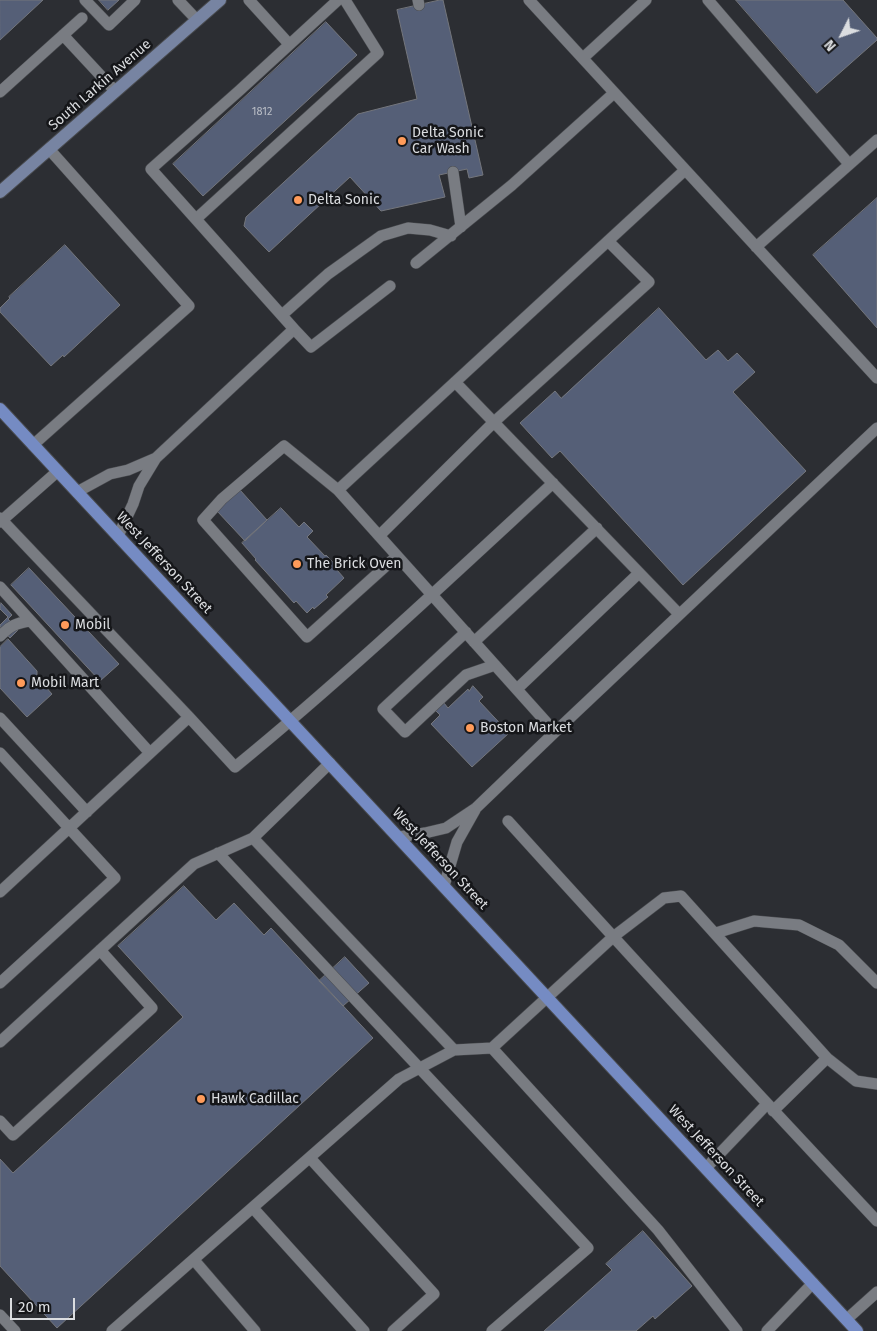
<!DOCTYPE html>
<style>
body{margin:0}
#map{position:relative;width:877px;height:1331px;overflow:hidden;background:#2c2e33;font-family:"Fira Sans",sans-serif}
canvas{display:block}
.north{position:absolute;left:817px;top:10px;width:50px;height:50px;-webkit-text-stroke:4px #151619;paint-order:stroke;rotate:229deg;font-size:14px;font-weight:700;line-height:20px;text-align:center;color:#dbdde0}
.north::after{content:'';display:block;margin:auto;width:18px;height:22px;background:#dbdde0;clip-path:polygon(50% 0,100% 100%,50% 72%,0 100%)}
.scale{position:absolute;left:10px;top:1298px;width:65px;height:22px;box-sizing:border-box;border:2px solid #dbdde0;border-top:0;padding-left:6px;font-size:15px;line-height:18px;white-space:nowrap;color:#dbdde0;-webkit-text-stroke:4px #151619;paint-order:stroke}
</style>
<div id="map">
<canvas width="877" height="1331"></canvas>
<div class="north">N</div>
<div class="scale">20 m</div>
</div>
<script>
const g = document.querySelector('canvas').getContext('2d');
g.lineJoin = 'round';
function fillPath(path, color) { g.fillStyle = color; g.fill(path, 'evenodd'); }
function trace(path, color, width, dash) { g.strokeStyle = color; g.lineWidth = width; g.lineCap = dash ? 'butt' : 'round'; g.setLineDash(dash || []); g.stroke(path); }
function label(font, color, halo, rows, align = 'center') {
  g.font = font + ' "Fira Sans",sans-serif'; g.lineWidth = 5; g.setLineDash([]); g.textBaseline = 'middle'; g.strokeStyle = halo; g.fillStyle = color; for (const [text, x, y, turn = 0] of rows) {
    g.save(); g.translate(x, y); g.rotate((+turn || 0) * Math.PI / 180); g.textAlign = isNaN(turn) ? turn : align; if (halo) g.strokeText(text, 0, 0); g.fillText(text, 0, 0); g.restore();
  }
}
const building = new Path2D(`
 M 0,0 L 43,0 L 0,40 Z
 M 99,0 L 119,0 L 108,10 Z
 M 440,0 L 443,0 L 483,175 L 469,178 L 467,169 L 439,175 L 445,197 L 381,211 L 350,177 L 269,252 L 244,226 L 246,217 L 358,114 L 417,99 L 397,10 Z
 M 736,0 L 843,0 L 877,38 L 877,40 L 817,93 Z
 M 326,22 L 357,55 L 203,196 L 173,164 Z
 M 877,198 L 877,328 L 813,255 Z
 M 65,245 L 120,305 L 64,357 L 63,355 L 51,366 L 0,312 L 0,308 L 10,298 L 9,297 Z
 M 659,308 L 706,360 L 718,350 L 728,361 L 737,353 L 755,372 L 733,392 L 806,471 L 683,585 L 560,451 L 552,458 L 520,423 L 555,391 L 561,398 Z
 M 240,490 L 267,520 L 245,541 L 217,511 Z
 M 281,508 L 299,527 L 304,522 L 313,531 L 307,537 L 325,556 L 326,555 L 339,568 L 337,570 L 344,578 L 326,595 L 328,597 L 314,609 L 313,607 L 307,613 L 296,601 L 294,603 L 255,560 L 256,559 L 242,543 Z
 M 29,568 L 119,664 L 100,681 L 11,585 Z
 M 1,603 L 12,615 L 8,619 L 18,630 L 10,638 L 0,627 L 0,625 L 8,617 L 0,609 L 0,604 Z
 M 8,639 L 37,671 L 37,677 L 52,694 L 27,717 L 0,688 L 0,647 Z
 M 473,686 L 483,697 L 479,701 L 509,733 L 472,767 L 431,724 L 440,715 L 436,711 L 444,703 L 448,708 L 468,689 L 469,691 Z
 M 184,886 L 216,920 L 234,903 L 264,935 L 271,928 L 373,1038 L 57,1328 L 0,1266 L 0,1159 L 13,1173 L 183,1017 L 118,946 Z
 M 345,957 L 369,983 L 343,1006 L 319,981 Z
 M 643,1231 L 692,1286 L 655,1319 L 653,1316 L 636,1331 L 544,1331 L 612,1270 L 606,1264 Z`);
fillPath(building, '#555f77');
trace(building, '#74767c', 1);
const service = new Path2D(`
 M 85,0 L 109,25 L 135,0
 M 178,0 L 197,20
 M 249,0 L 289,44
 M 418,0 L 419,5
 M 529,0 L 877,378
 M 708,0 L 849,164
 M 63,35 L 115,91
 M 583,58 L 646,0
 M 0,92 L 82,18
 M 453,172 L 461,227
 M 196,219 L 378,53 L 345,0
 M 756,247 L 877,140
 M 416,263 L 512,185 L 614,93
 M 282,315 L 328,274 L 381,236 L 408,228 L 430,230 L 451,236
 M 294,329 L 311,347 L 390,286
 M 455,382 L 679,614
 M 33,445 L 189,306 L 49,149
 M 338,490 L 685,170
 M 77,492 L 110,474 L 128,470 L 156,458
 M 0,518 L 189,717
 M 0,522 L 58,471
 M 118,536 L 133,504 L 139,486 L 156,458 L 294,329 L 151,169 L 240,90 L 338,0
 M 379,536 L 494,422 L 649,282 L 608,241
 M 397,556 L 307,637 L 203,520 L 222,499 L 284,446 L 338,490 L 555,732 L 877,428
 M 0,587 L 150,753
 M 466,632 L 383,709 L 405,732 L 466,675 L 495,665
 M 0,636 C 10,626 16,623 30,621
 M 474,642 L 597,528
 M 517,689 L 639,573
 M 0,718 L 87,812
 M 0,753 L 115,878 L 0,983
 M 330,763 L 253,838 L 454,1050 L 492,1048
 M 508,821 C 630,956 753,1089 877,1221
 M 399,837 L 425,833 L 446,828 L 476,808 L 555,732
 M 218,853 L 588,1248 L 492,1331
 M 444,886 L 457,842 L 475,810
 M 0,892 L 189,717 L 235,767 C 345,677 449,579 553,483
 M 716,933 L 754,921 L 799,925 L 839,945 L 877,983
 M 0,1042 L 194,864 L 253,838
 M 773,1111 L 827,1058
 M 0,1121 L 13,1135 L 152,1008 L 100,950
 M 310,1158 L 434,1294 L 393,1331
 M 706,1168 L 767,1104
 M 253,1208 L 364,1331
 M 194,1260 L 255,1331
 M 0,1315 L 15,1331
 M 847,1319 L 877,1292
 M 112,1331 L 399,1079 L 454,1050
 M 737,1331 L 658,1230 L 492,1048 L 613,937 L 664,898 L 681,896 L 827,1058 L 856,1081 L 877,1084
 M 767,1331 L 813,1283`);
const secondary = new Path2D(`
 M 0,192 L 220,0`);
const primary = new Path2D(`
 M 0,409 L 857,1331`);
trace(service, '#484a4e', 12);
trace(secondary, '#484a4e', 14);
trace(primary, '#484a4e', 14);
trace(service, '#797c82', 11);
trace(secondary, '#7784a2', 12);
trace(primary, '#758bc3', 12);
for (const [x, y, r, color] of [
 [402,141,5,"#ff9b5a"],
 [298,200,5,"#ff9b5a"],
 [297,564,5,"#ff9b5a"],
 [65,625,5,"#ff9b5a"],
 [21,683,5,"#ff9b5a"],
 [470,728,5,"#ff9b5a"],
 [201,1099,5,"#ff9b5a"]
]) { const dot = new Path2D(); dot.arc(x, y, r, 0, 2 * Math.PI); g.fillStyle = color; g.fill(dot); trace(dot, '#151619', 2); }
label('11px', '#babec6', null, [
 ["1812",262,112]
]);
label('14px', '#dbdde0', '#151619', [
 ["South Larkin Avenue",100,85,-41],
 ["West Jefferson Street",164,563,47],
 ["West Jefferson Street",440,859,47],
 ["West Jefferson Street",716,1156,47]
]);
label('14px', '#dbdde0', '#151619', [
 ["Delta Sonic",412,133],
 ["Car Wash",412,149],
 ["Delta Sonic",308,200],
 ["The Brick Oven",307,564],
 ["Mobil",75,625],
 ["Mobil Mart",31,683],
 ["Boston Market",480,728],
 ["Hawk Cadillac",211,1099]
], 'left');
</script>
